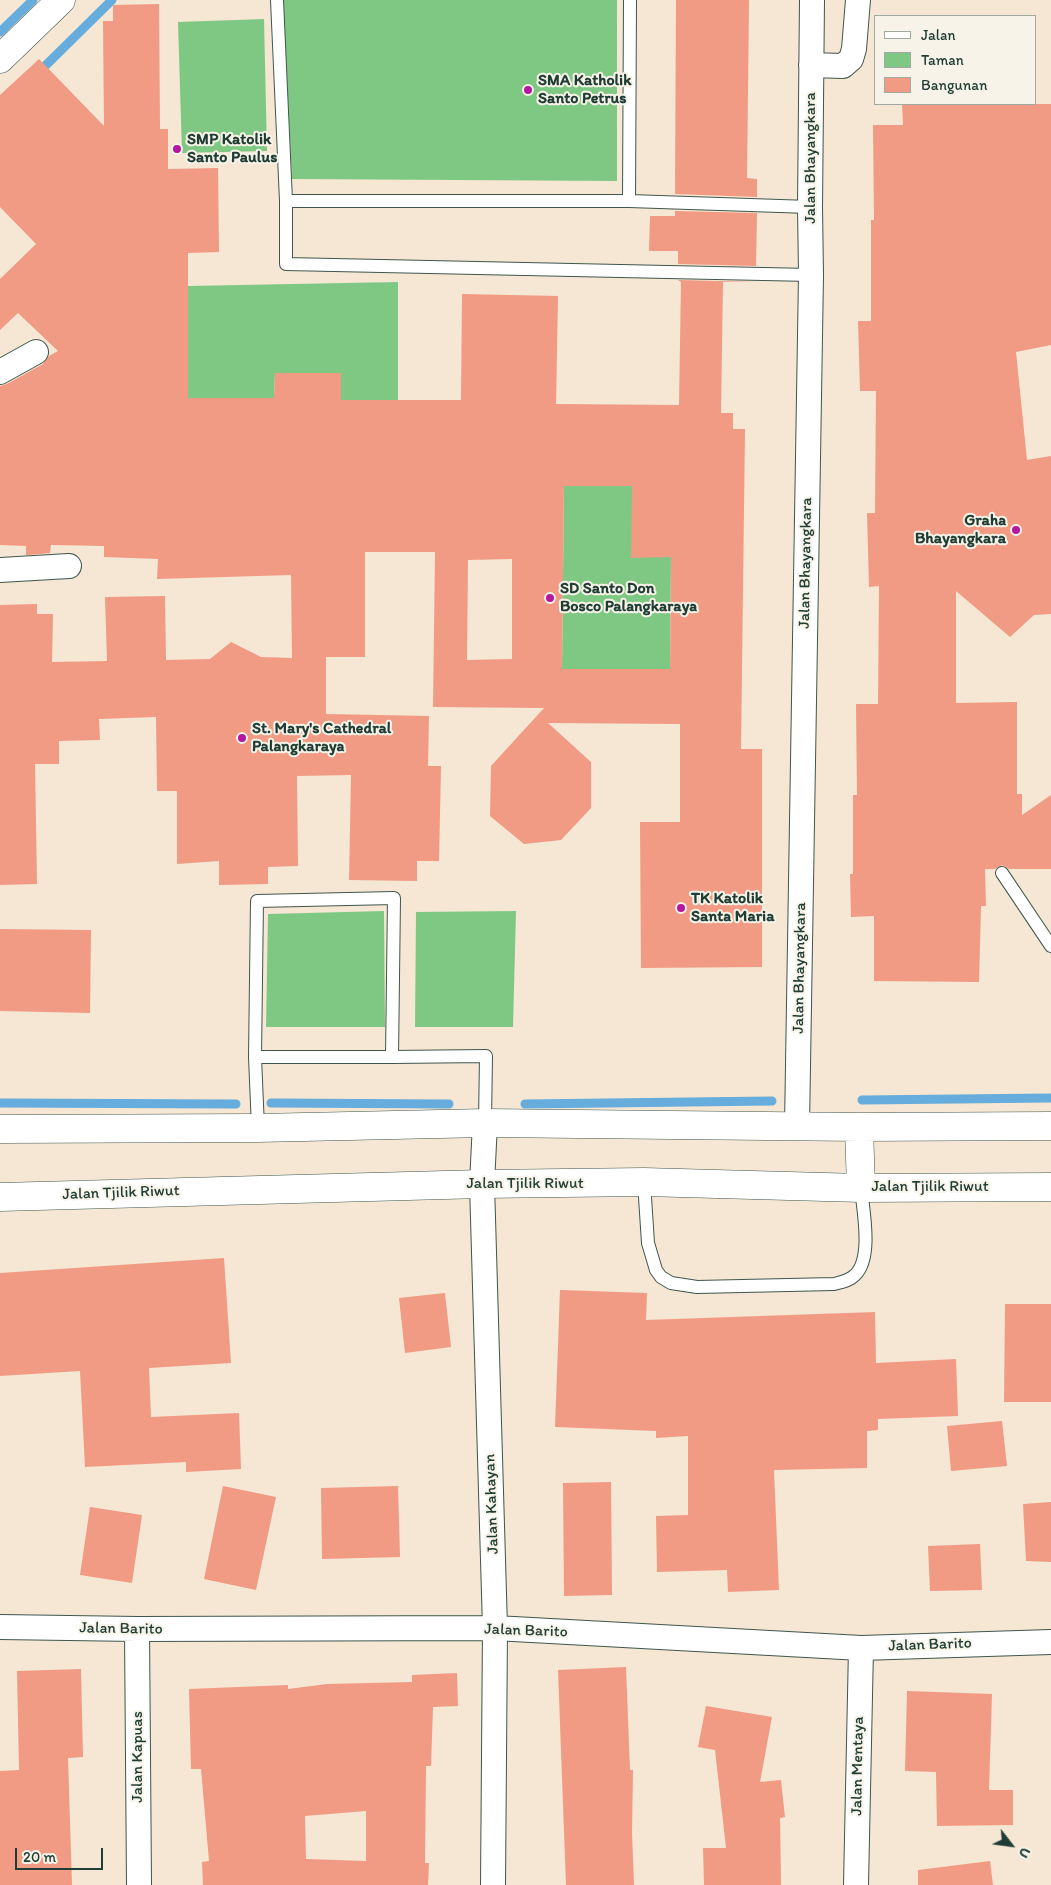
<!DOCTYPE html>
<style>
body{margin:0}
#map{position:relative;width:1051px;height:1885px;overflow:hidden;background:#f5e7d3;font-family:Itim,sans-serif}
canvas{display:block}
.legend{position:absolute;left:874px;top:15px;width:162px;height:90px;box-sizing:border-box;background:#f7f3e8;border:1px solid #a1aaa0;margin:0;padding:6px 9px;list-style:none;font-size:15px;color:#1f3d34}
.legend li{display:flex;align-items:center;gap:10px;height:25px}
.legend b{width:25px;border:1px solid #a1aaa0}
.north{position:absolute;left:986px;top:1820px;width:50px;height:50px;-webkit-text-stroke:4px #f7f3e8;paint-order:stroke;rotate:120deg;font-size:14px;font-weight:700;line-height:20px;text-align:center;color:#1f3d34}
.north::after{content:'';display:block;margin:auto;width:18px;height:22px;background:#1f3d34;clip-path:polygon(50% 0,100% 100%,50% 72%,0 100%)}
.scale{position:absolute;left:15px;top:1848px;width:88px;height:22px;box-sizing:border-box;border:2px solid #1f3d34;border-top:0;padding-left:6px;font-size:15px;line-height:18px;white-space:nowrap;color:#1f3d34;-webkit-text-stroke:4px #f7f3e8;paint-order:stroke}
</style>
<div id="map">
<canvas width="1051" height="1885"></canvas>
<ul class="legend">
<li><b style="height:6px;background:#fff"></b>Jalan</li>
<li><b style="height:14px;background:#7fc884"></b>Taman</li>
<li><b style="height:14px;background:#f19a84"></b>Bangunan</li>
</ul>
<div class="north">U</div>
<div class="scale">20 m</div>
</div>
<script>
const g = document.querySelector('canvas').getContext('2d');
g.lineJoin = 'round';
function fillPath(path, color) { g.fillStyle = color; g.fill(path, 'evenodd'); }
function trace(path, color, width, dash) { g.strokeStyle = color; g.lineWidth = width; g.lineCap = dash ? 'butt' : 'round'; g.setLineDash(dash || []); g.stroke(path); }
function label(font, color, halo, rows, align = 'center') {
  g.font = font + ' Itim,sans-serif'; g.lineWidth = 4; g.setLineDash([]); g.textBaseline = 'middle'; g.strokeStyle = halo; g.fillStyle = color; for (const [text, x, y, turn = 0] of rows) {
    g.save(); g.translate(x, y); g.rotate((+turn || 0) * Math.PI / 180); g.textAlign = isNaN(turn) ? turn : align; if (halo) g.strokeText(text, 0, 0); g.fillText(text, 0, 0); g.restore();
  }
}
fillPath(new Path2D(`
 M 283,0 L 617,0 L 617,181 L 292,179 Z
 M 264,19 L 267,151 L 182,153 L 178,22 Z
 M 398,282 L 398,400 L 341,400 L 340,373 L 275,373 L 274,398 L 188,398 L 188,286 Z
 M 564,486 L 632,486 L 632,557 L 671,557 L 670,669 L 562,669 Z
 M 384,911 L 385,1027 L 266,1027 L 268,914 Z
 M 516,911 L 513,1027 L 415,1027 L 416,912 Z`), '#7fc884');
trace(new Path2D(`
 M 0,32 L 33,0
 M 38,73 L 112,0
 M 862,1100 L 1051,1098
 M 0,1103 L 236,1104
 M 271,1103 L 449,1104
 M 525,1104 L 772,1101`), '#66acdc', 9);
fillPath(new Path2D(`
 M 676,0 L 749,0 L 747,178 L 757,179 L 757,197 L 675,194 Z
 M 159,4 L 160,129 L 168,129 L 168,169 L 218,168 L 219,252 L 188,253 L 188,398 L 274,398 L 275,373 L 341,373 L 341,400 L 461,400 L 462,294 L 558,296 L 556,404 L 679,405 L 681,282 L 678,280 L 756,282 L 723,282 L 721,413 L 733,413 L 733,429 L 745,429 L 741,749 L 762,749 L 762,967 L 641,968 L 640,822 L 680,822 L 680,724 L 548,723 L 591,762 L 591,808 L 561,840 L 524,844 L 490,816 L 491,766 L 544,708 L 433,707 L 435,552 L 365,552 L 365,657 L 326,657 L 326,714 L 429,716 L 428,766 L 441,766 L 439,861 L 417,861 L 417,881 L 349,880 L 351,775 L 297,776 L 298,866 L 268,867 L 268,884 L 219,885 L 219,861 L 177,864 L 177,791 L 157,791 L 156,717 L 99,719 L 100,740 L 59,741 L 59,764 L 35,764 L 37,884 L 0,885 L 0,605 L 37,604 L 37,614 L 53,614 L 52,662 L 107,661 L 105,597 L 165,596 L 166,660 L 210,659 L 231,642 L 261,657 L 292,658 L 291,575 L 157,579 L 158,559 L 104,557 L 104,546 L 51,545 L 50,553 L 28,555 L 26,555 L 26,546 L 0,545 L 0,386 L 7,384 L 43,364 L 49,356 L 58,351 L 18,313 L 0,330 L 0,279 L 36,244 L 0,207 L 0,95 L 39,59 L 104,126 L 103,21 L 113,21 L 113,5 ZM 564,486 L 632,486 L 631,558 L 671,557 L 670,669 L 562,669 ZM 512,559 L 512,659 L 467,660 L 468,560 Z
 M 902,104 L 1051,104 L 1051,345 L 1016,352 L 1027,460 L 1051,456 L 1051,614 L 1034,615 L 1010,637 L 956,591 L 956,703 L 1017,702 L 1017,794 L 1022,794 L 1022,815 L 1051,795 L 1051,869 L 1009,869 L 1002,865 L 995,869 L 985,869 L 986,906 L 981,906 L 979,982 L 874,981 L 874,916 L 851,917 L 850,874 L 853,874 L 853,795 L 857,795 L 856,704 L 878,704 L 879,586 L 869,587 L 867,513 L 875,513 L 876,391 L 860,391 L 858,321 L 871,321 L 871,220 L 874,220 L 873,125 L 903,125 Z
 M 675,211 L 757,213 L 756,266 L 678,264 L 678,251 L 649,251 L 650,216 L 675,216 Z
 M 0,929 L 91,930 L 90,1013 L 0,1011 Z
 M 224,1258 L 231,1363 L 149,1368 L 151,1417 L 239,1413 L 241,1469 L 186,1472 L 186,1462 L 85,1467 L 80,1371 L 0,1376 L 0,1273 Z
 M 560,1290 L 647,1293 L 646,1320 L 875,1312 L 876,1363 L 956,1359 L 958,1416 L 878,1419 L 878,1430 L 867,1431 L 867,1468 L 774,1470 L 779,1590 L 728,1592 L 727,1570 L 657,1572 L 656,1516 L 688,1515 L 688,1436 L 656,1438 L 656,1431 L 555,1427 Z
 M 445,1293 L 451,1347 L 405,1353 L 399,1298 Z
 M 1005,1304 L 1051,1304 L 1051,1402 L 1004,1402 Z
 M 1002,1421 L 1007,1466 L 951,1471 L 947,1426 Z
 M 611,1482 L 612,1595 L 564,1596 L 563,1483 Z
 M 223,1486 L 276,1497 L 256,1590 L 204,1579 Z
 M 398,1486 L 400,1557 L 322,1559 L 321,1488 Z
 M 1051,1502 L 1051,1562 L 1026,1561 L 1023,1504 Z
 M 90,1507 L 142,1515 L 132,1583 L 80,1575 Z
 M 980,1544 L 982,1590 L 930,1591 L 928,1546 Z
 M 626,1667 L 630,1770 L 633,1770 L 632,1833 L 634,1885 L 566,1885 L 558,1670 Z
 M 81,1669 L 83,1757 L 68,1758 L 72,1885 L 0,1885 L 0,1771 L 19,1770 L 17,1671 Z
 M 457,1673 L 458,1706 L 433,1707 L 431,1766 L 426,1766 L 425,1863 L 429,1863 L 428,1885 L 203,1885 L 202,1862 L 209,1861 L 201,1769 L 191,1769 L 189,1689 L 288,1685 L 288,1689 L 327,1684 L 412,1682 L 412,1675 ZM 366,1811 L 366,1861 L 306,1859 L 305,1816 Z
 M 907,1691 L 992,1694 L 989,1790 L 1013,1790 L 1013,1825 L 937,1826 L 936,1772 L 905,1771 Z
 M 706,1706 L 772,1717 L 760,1782 L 781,1780 L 785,1817 L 780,1818 L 781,1885 L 704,1885 L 703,1848 L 726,1848 L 715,1750 L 698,1747 Z
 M 990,1861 L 993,1885 L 918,1885 L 918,1870 Z`), '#f19a84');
const lane = new Path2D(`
 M 277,0 L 286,201
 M 629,201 L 630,0
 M 810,207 L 629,201 L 286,201 L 286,264 L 811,275
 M 1002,873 L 1051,946
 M 255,1057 L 392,1057
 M 258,1128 L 255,1057 L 257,901 L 394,898 L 392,1057 L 486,1056 L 485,1123
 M 644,1182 L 648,1243 L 656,1270 L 661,1277 L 671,1283 L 697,1287 L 834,1284 C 842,1282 849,1281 855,1275 C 873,1258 863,1210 861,1188`);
const street = new Path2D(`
 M 811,65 L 843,66 L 851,59 L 854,49 L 858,0
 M 0,372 L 36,352
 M 0,570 L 69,566
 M 485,1123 L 482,1184 L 495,1628 L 493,1885
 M 797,1126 L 811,275 L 810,207 L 812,0
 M 0,1627 L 137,1629 L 495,1628 L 861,1648 L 1051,1642
 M 137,1629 L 139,1885
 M 856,1885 L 861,1648`);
const secondary = new Path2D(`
 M 0,59 L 61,0`);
const highway = new Path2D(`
 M 859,1127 L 861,1188
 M 0,1129 L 258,1128 L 485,1123 L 859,1127 L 1051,1126
 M 0,1197 L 482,1184 L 644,1182 L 861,1188 L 1051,1187`);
trace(lane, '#3f564c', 14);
trace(street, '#3f564c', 26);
trace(secondary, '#3f564c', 29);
trace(highway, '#3f564c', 29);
trace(lane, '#fff', 12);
trace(street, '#fff', 24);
trace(secondary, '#fff', 28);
trace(highway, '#fff', 28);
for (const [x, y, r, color] of [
 [528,90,5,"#b5179e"],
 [177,149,5,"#b5179e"],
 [1016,530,5,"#b5179e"],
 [550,598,5,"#b5179e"],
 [242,738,5,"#b5179e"],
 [681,908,5,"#b5179e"]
]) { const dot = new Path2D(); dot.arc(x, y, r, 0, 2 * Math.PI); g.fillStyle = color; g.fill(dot); trace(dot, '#f7f3e8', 2); }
label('bold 16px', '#1f3d34', '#f7f3e8', [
 ["SMA Katholik",538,81],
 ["Santo Petrus",538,99],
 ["SMP Katolik",187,140],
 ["Santo Paulus",187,158],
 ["Graha",1006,521,"right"],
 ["Bhayangkara",1006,539,"right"],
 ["SD Santo Don",560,589],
 ["Bosco Palangkaraya",560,607],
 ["St. Mary's Cathedral",252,729],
 ["Palangkaraya",252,747],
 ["TK Katolik",691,899],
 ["Santa Maria",691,917]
], 'left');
label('16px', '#1f3d34', '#f7f3e8', [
 ["Jalan Bhayangkara",811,158,-90],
 ["Jalan Bhayangkara",806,563,-89],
 ["Jalan Bhayangkara",800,968,-89],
 ["Jalan Tjilik Riwut",525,1184],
 ["Jalan Tjilik Riwut",930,1187],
 ["Jalan Tjilik Riwut",121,1193,-2],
 ["Jalan Kahayan",492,1504,-92],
 ["Jalan Barito",121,1629,1],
 ["Jalan Barito",526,1631,2],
 ["Jalan Barito",930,1645,-2],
 ["Jalan Kapuas",138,1757,-90],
 ["Jalan Mentaya",858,1766,-89]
]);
</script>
